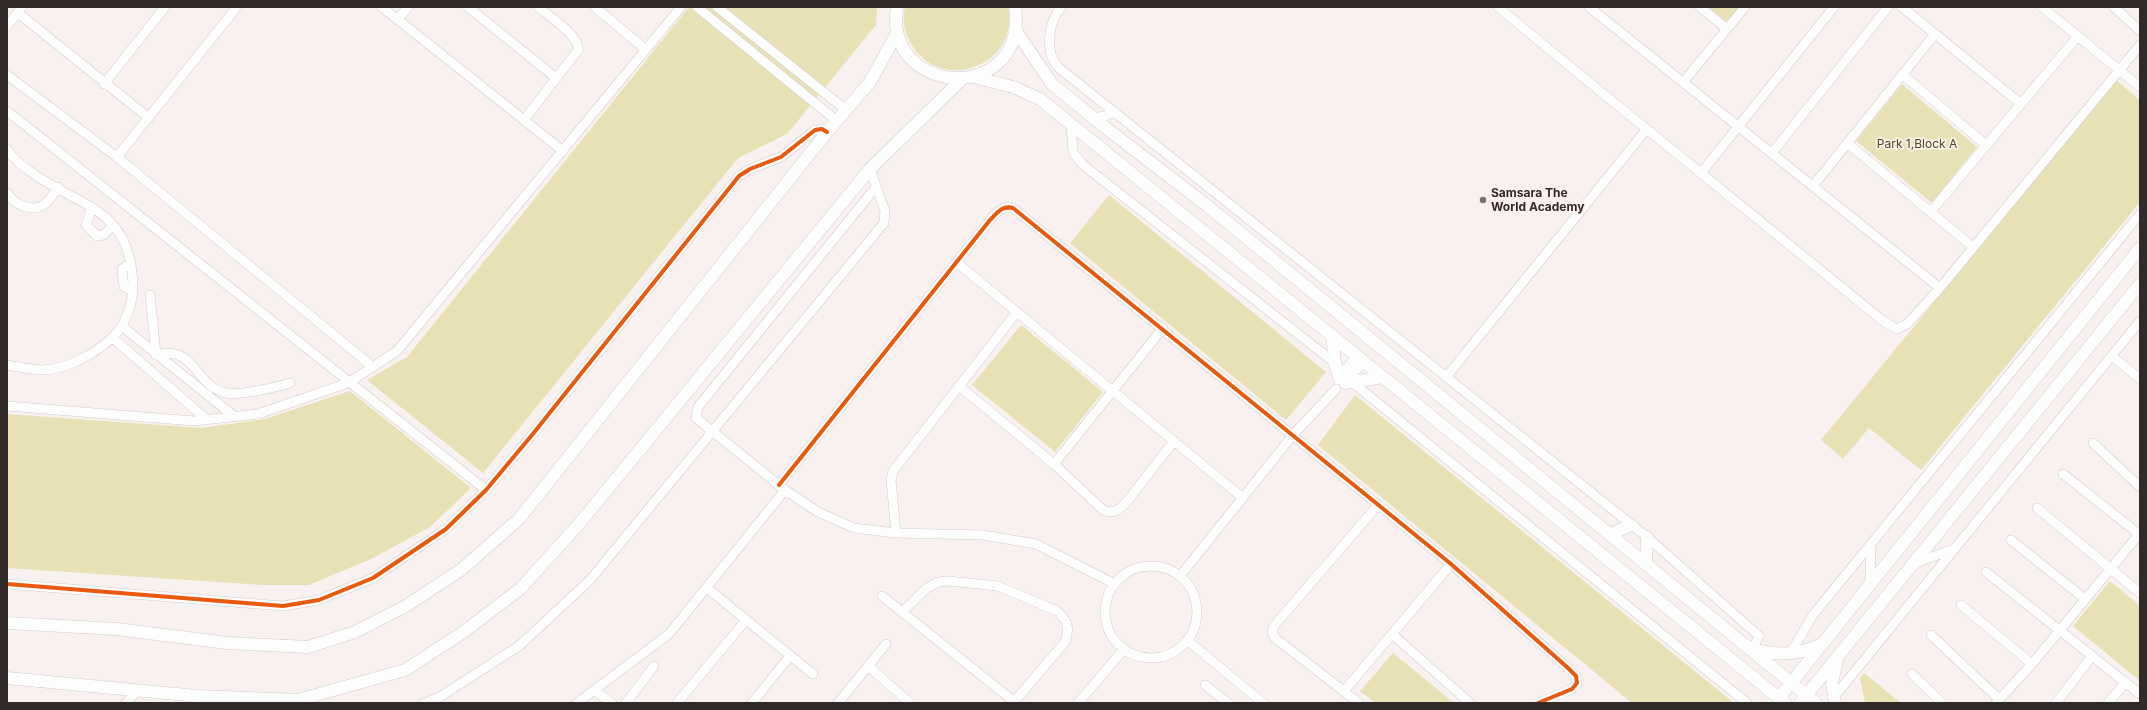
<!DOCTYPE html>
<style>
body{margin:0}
#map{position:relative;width:2147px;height:710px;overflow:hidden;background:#f9f1ef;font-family:Inter,sans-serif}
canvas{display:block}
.frame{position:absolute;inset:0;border:8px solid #312a29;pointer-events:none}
</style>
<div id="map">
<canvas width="2147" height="710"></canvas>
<div class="frame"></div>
</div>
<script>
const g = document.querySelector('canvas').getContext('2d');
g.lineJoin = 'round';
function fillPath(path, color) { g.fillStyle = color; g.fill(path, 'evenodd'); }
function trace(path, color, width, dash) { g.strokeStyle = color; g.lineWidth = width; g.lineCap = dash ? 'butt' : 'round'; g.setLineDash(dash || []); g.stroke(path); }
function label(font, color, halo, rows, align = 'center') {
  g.font = font + ' Inter,sans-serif'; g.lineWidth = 3.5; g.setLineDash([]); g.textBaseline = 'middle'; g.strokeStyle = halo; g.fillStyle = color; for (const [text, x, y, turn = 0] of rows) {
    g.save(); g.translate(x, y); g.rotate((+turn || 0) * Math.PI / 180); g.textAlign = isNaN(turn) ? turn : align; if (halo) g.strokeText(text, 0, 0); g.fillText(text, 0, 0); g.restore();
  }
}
fillPath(new Path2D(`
 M 689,7 L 877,7 L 876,25 L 787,134 L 738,158 L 483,473 L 367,380 L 407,357 Z
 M 905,7 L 1008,7 C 1021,66 939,96 910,42 C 904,31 902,20 905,7 Z
 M 1708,7 L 1740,7 L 1727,22 Z
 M 2116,80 L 2140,100 L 2140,202 L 1921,470 L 1869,428 L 1843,459 L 1821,440 Z
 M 1902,84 L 1977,147 L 1932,203 L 1856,141 Z
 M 1109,195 L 1326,372 L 1286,420 L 1070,243 Z
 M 1021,325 L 1103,392 L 1055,452 L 972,385 Z
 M 350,391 L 471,488 L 430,527 L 373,558 L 309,585 L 263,585 L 7,568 L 7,414 L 202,428 L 265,419 Z
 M 1355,395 L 1734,703 L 1632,703 L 1318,445 Z
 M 2110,581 L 2140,606 L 2140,681 L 2073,626 Z
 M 1393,653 L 1454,703 L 1375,703 L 1360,691 Z
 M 1864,673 L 1901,703 L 1865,703 L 1860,678 Z`), '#e8e1b6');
const street = new Path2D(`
 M 382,7 L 563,151
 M 468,7 L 556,78
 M 595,7 L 646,50
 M 697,7 L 837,121
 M 717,7 L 846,110
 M 1061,7 C 1048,24 1044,52 1059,68 L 1647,537 L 1759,636 L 1752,650
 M 1498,7 C 1625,113 1755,216 1883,321 L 1897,329 L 1907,324 L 1940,288 L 2140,45
 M 1589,7 L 1940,288
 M 1700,7 L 1727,29
 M 1902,7 L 2021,104
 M 2042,7 L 2140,87
 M 2114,7 L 2140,31
 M 18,13 L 149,118
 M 398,19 L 408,7
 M 7,26 L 22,7
 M 1902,74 L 1986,145
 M 7,75 L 117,157 L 373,367
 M 1684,81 L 1745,7
 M 104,84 L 165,7
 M 7,111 L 486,490
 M 1093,118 L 1105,116 L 1115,112
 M 524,120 L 578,50 C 580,36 549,16 538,7
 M 1071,125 L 1073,152 L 1082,164 L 1335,363
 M 1847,143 L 1973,247
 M 7,149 C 15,162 26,168 38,177 C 90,210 130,212 133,285 C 133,302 126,325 113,337 C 96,353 65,371 40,370 C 29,369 18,367 7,365
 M 1772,153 L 1888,7
 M 117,157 L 237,7
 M 1701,173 L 1834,7
 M 1813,186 L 1935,34
 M 876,187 L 698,407 L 696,418 L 785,490 L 818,512 L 854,528 L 896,533 L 983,535 L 1036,544 L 1115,584
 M 7,193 C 15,205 33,214 46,203 C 51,199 54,193 58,187
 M 92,207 L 86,225 L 97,236 L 103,235 L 113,226
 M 1932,210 L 2078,36
 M 956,262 L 1243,498
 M 131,263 L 122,269 L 124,287 L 133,291
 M 150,295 L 156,355 C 196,344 194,386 226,393 C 239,396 277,387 290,383
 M 123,327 L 235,417
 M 113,338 L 207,420
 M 2112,356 L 2140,379
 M 1447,376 L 1646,130
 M 1338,380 L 1339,377 L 1357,356
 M 1352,382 L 1747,703
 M 1344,384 L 1364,361
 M 959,386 L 1054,464 L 1103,510 C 1112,514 1118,511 1125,504 L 1174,441
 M 7,406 L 194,421 L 258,414 L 348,383 L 397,351 L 681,7
 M 2093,443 L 2140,487
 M 1054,464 L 1163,328
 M 2063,474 L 2139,534
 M 779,485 L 990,220 C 997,213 1002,205 1013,208 L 1451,564 L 1568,668 L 1576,676 L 1577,683 L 1572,689 L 1538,703
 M 2037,508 L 2140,593
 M 896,533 L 891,480 L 893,471 L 1017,312
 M 2011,540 L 2085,599
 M 1915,563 L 1954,549
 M1105 612a46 46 0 1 1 92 0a46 46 0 1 1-92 0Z
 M 1986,572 L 2140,694
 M 1180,576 L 1293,435 L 1336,389
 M 1870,583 L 1871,546
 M 7,584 L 283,606 L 319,600 L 373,578 L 446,529 L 486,490 L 532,435 L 739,176 L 750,169 L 781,157 L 815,130 L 822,129 L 827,132
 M 707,588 L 813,674
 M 882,596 L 1016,703
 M 1961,605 L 2032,664
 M 902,612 L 927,588 L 938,582 L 948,581 L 998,586 L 1057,611 C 1068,621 1070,628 1065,642 L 1014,702
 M 1392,634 L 1470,703
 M 1931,635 L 1999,699
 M 1187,640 L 1263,703
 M 1790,654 L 1813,615 L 2140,214
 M 868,666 L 910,703
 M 1912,674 L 1942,703
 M 1205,685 L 1228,703
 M 595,691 L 612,703
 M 1344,691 L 1451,564
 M 1834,697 L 2140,321
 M 126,703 L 138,690
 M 424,703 L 438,698 L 519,646 L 590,580 L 884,223 L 885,211 L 870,169
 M 577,703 L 669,634 L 785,490
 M 626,703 L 654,666
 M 677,703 L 746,620
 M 752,703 L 790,656
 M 838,703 L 886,644
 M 1078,703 L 1124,649
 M 1359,703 L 1275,638 L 1272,632 L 1274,626 L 1378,505
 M 1996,703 L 2032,664 L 2140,533
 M 2056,703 L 2092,656
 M 2108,703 L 2126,682`);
const secondary = new Path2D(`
 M 897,7 C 883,99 1029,104 1015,7
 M 1016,31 L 1052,84 L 1106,128 L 1205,204 L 1816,703
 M 973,77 L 1013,87 L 1040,99 L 1785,703
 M 1332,335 L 1335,363 L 1339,376
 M 1346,383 L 1383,377
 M 1611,534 L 1631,525
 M 1646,564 L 1647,537
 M 7,623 L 117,629 L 227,643 L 308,647 L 355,632 L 406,606 L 462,569 L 519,519 L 827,132 L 870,82 L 897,33
 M 1753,650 C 1780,655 1794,656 1820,645
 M 7,678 L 197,696 L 298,700 L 405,670 L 462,633 L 520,589 L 579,524 L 870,169 L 962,79
 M 1779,698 L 2140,248
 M 1800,703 L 2140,284
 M 1835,703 L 1832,683 L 1837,660`);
trace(street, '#d3cccb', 10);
trace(secondary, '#d3cccb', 13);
trace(street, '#fefdfd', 9);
trace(secondary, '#fefdfd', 12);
trace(new Path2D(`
 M 779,485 L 990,220 C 997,213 1002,205 1013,208 L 1451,564 L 1568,668 L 1576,676 L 1577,683 L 1572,689 L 1538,703
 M 7,584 L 283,606 L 319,600 L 373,578 L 446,529 L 486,490 L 532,435 L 739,176 L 750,169 L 781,157 L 815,130 L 822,129 L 827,132`), '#e8590c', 4);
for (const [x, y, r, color] of [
 [1483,200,4,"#77706e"]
]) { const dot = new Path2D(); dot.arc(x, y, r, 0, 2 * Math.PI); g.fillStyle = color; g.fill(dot); trace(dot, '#fdefeb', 1.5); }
label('12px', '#4c4920', '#fdefeb', [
 ["Park 1,Block A",1917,144]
]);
label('bold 12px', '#312a29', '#fdefeb', [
 ["Samsara The",1491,193],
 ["World Academy",1491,207]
], 'left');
</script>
